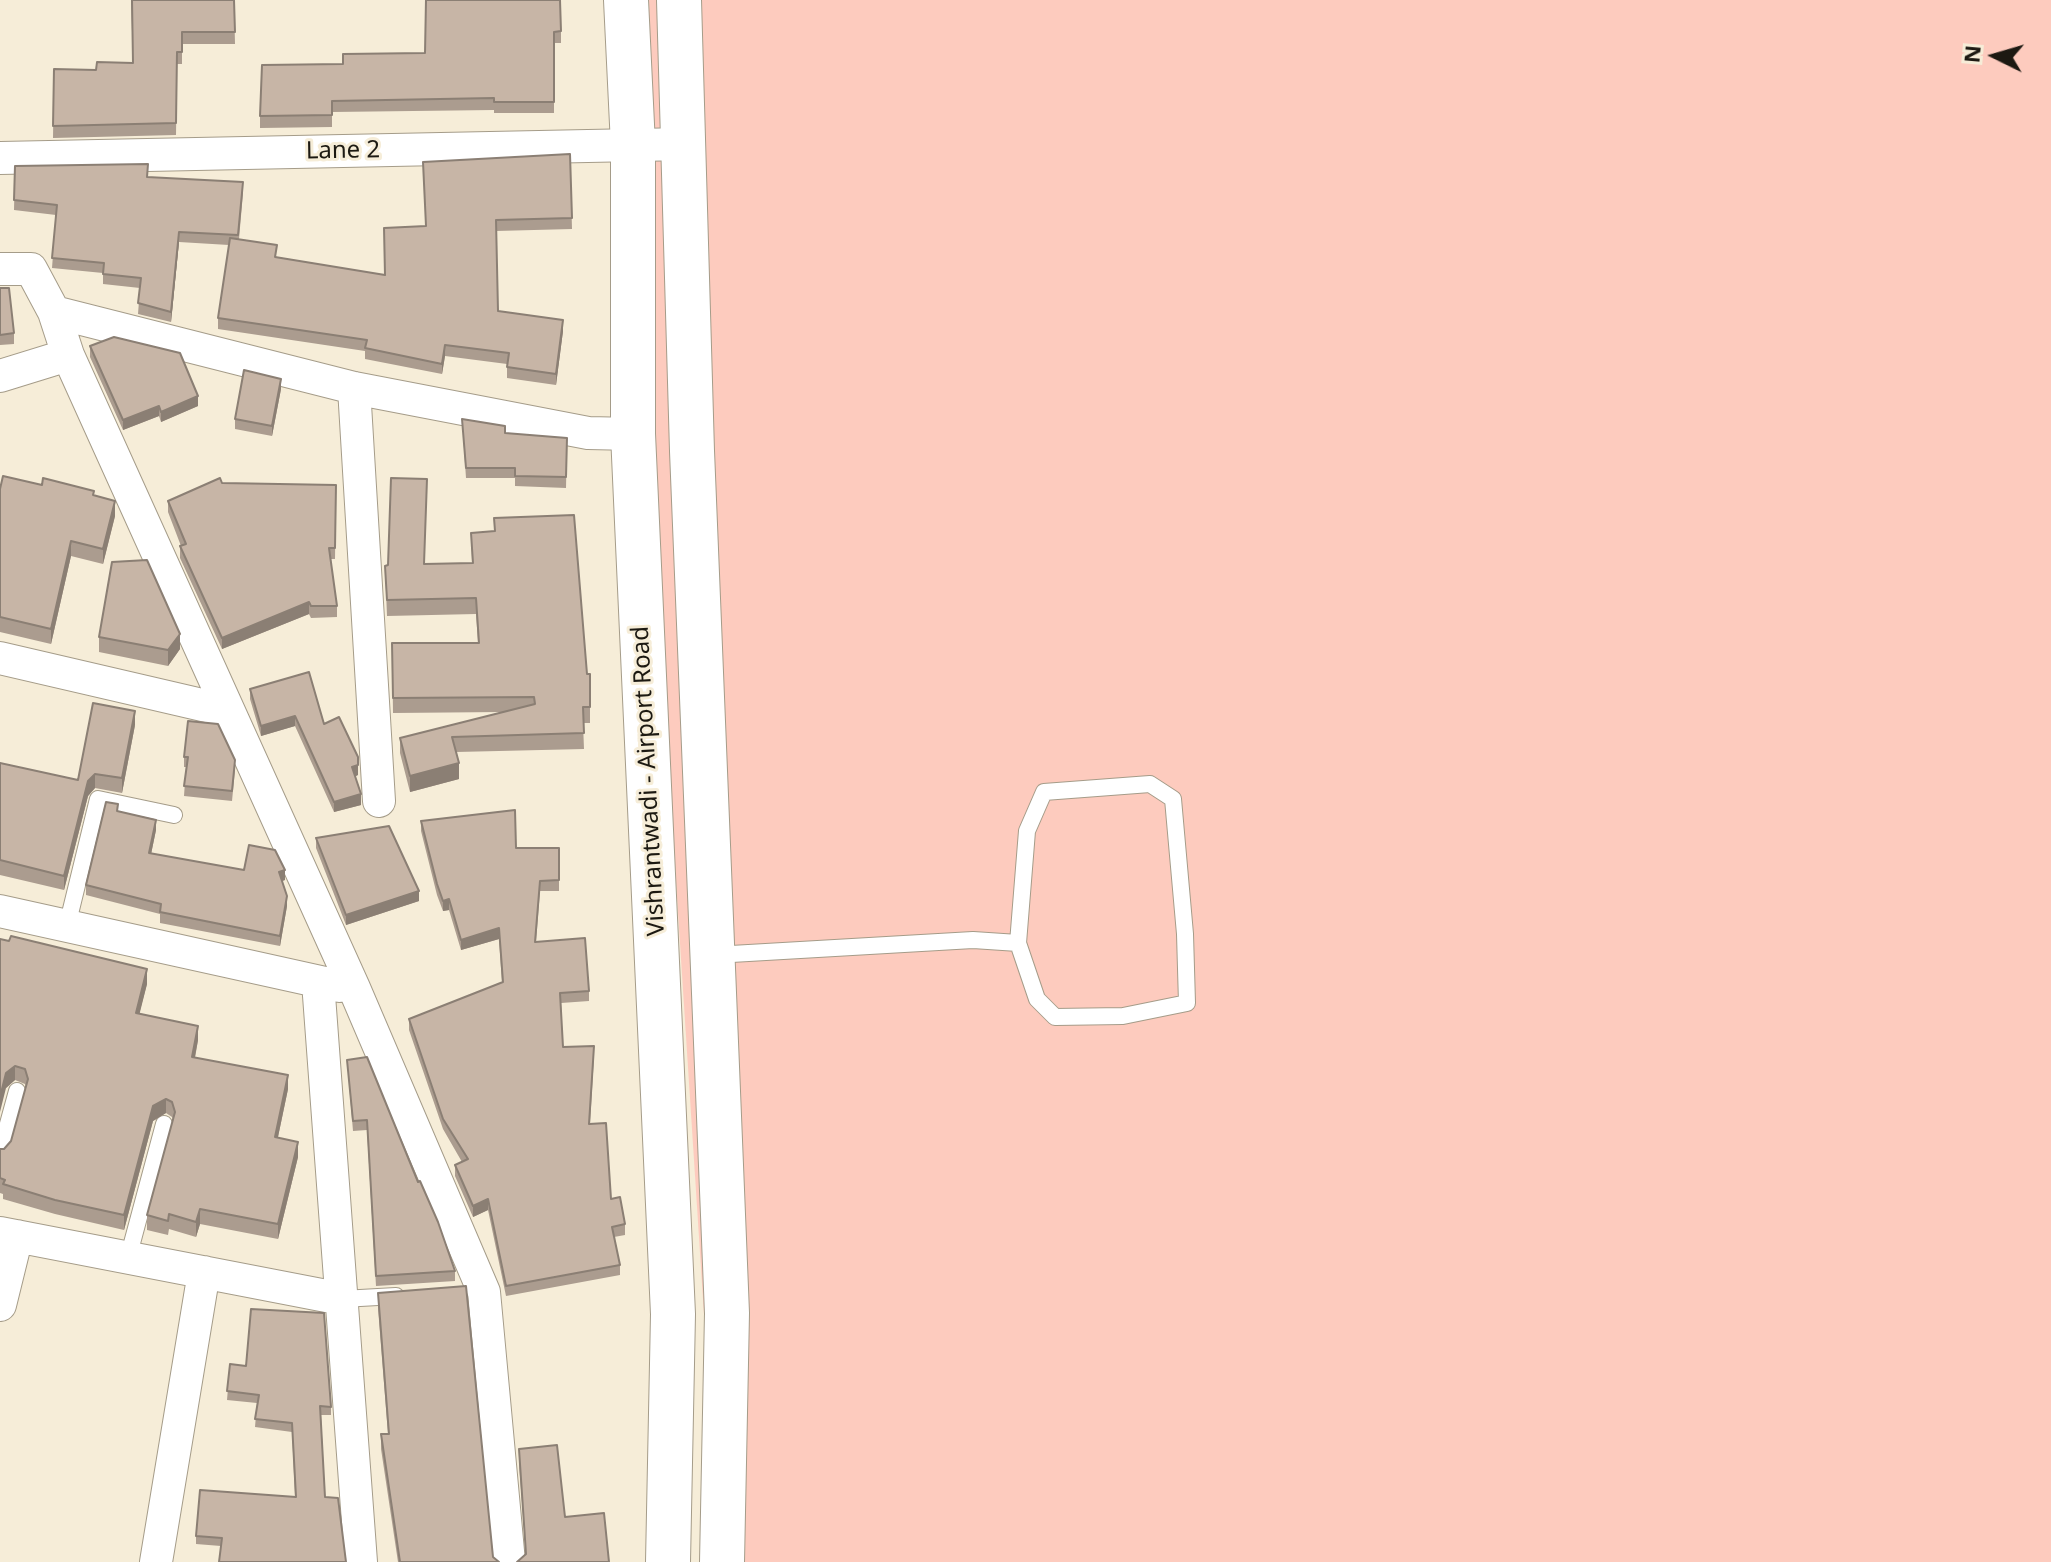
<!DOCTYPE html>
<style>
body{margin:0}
#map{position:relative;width:2051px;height:1562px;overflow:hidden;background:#f6edd8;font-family:"Noto Sans",sans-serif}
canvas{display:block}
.north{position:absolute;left:1955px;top:16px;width:80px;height:80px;-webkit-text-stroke:6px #f6edd8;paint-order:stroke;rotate:275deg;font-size:22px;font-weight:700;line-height:32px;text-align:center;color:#1c1912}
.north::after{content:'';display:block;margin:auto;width:28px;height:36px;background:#1c1912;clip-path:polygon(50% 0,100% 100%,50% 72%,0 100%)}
</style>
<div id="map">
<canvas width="2051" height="1562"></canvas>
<div class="north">N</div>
</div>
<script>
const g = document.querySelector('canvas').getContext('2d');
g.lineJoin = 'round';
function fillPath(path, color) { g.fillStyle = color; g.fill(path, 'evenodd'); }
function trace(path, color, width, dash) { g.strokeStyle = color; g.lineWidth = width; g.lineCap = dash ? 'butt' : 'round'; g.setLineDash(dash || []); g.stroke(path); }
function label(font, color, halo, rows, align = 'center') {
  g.font = font + ' "Noto Sans",sans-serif'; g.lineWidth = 6; g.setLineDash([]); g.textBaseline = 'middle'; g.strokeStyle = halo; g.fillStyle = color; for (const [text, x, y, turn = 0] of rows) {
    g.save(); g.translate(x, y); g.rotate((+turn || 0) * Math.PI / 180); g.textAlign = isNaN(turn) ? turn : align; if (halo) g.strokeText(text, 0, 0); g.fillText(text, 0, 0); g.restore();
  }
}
fillPath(new Path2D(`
 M 619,0 L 2051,0 L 2051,1562 L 720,1562 Z`), '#fdcbbe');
const lane = new Path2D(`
 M 67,926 L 98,799 L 174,815
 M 714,955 L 973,940 L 1018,943 L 1037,999 L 1055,1017 L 1123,1016 L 1187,1003 L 1185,934 L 1173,799 L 1150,784 L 1044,792 L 1027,831 L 1018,943
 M 0,1153 L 17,1091
 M 128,1258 L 164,1124
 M 342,1299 L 396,1296`);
const street = new Path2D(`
 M 0,158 L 686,144
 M 0,269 L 31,269 L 54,312 L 68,355 L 354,988 L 484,1292 L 509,1562
 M 54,312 L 354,388 L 588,433 L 633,434
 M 0,376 L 68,355
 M 354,388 L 379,801
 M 0,658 L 228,711
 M 0,911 L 339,986
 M 318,982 L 361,1562
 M 0,1233 L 342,1299
 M 0,1305 L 17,1236
 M 156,1562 L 204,1272`);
const primary = new Path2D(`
 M 626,0 L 633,145 L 633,434 L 673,1314 L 668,1562
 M 679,0 L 692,451 L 727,1313 L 722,1562`);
trace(lane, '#a59c89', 18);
trace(street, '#a59c89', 34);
trace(primary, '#a59c89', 46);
trace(lane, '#fff', 16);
trace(street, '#fff', 32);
trace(primary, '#fff', 44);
fillPath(new Path2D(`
 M 131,0 L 234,0 L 235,44 L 182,44 L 182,64 L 177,64 L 176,135 L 53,138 L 54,69 L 96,70 L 133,63 Z
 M 426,0 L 561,31 L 561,43 L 554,43 L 554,113 L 494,113 L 494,110 L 332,112 L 332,127 L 260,128 L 260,116 L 343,64 L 425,53 Z
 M 570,154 L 572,229 L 496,231 L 498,311 L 563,331 L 556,385 L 507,378 L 507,364 L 445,356 L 442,374 L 365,359 L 365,351 L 218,329 L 218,318 L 229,245 L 179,242 L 171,322 L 138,314 L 140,288 L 103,284 L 103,273 L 52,268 L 56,215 L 14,210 L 15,166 L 148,177 L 243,193 L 239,239 L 277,257 L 385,275 L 426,226 Z
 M 0,288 L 14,333 L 14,344 L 0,345 Z
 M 90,346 L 198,406 L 161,422 L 159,416 L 123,430 L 90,357 Z
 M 281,389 L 272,436 L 235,429 L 235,419 Z
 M 462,419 L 505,433 L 567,438 L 566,488 L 515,486 L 515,478 L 466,478 Z
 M 222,483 L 336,485 L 335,559 L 330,559 L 337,606 L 337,617 L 311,618 L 309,614 L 222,649 L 180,558 L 180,546 L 181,546 L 168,512 L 168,501 Z
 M 0,489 L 94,495 L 115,516 L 103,564 L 71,556 L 51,644 L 0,632 Z
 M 494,518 L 587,674 L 590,674 L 590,723 L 583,723 L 584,749 L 456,752 L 459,779 L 410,792 L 400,753 L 400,738 L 502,712 L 393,713 L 392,643 L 478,643 L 476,614 L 387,616 L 385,566 L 472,563 L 471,533 L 494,531 Z
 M 99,637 L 180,649 L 168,666 L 99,652 Z
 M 250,689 L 324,724 L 358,775 L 355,776 L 361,805 L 334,812 L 295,726 L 261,736 L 250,699 Z
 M 135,725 L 122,793 L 95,788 L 88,796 L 64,890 L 0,875 L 0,763 L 78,780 Z
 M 184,757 L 235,770 L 232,801 L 184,796 L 186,767 L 184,767 Z
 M 118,812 L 156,830 L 151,854 L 285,880 L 282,881 L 287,906 L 280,946 L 160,923 L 160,914 L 86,895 L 86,885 Z
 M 421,821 L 516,848 L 559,848 L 559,891 L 540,891 L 536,942 L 589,991 L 589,1001 L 561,1003 L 563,1047 L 594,1057 L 590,1124 L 611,1199 L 625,1224 L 625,1235 L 614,1237 L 620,1265 L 620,1275 L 506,1296 L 488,1210 L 473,1217 L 455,1176 L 455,1165 L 462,1162 L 443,1129 L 409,1030 L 409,1019 L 502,983 L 499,939 L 461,950 L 449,910 L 443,911 L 437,895 L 421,831 Z
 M 316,838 L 419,901 L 346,925 L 316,848 Z
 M 0,939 L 147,984 L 139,1014 L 198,1040 L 195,1058 L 288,1089 L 278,1137 L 298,1157 L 278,1239 L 200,1224 L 196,1237 L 169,1229 L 168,1235 L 147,1230 L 147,1215 L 173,1119 L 172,1117 L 166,1113 L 153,1121 L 124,1230 L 55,1214 L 3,1199 L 3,1194 L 0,1193 L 0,1149 L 4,1149 L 11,1141 L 26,1086 L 25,1084 L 15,1080 L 6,1088 Z
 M 347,1060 L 418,1182 L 455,1271 L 455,1281 L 376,1286 L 367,1130 L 353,1131 Z
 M 378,1293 L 493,1557 L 499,1562 L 398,1562 L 381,1449 L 381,1434 L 388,1434 L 378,1308 Z
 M 230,1364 L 331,1407 L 331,1415 L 321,1415 L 325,1497 L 221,1546 L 196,1544 L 196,1536 L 295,1497 L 292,1432 L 255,1427 L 257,1403 L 227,1400 Z
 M 519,1449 L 565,1517 L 526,1555 L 519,1464 Z`), '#ab9c8f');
fillPath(new Path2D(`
 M 179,232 L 179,242 L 171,322 L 171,312 Z
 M 563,320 L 563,331 L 556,385 L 556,374 Z
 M 445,345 L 445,356 L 442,374 L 442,364 Z
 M 281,379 L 281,389 L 272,436 L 272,426 Z
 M 198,396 L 198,406 L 161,422 L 161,412 Z
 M 159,406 L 159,416 L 123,430 L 123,420 Z
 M 115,501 L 115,516 L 103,564 L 103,549 Z
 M 71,541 L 71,556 L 51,644 L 51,629 Z
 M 309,602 L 309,614 L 222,649 L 222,638 Z
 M 180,634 L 180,649 L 168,666 L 168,650 Z
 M 135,711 L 135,725 L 122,793 L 122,778 Z
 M 295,716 L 295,726 L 261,736 L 261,726 Z
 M 459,763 L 459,779 L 410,792 L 410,776 Z
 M 358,765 L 358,775 L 352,778 L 352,767 Z
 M 95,774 L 95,788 L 88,796 L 64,890 L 64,876 L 88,781 Z
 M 361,794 L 361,805 L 334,812 L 334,802 Z
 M 156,820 L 156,830 L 149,864 L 149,853 Z
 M 285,870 L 285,880 L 279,882 L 279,872 Z
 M 419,891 L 419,901 L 346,925 L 346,915 Z
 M 287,896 L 287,906 L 280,946 L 280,936 Z
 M 449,899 L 449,910 L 443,911 L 443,901 Z
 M 499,928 L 499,939 L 461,950 L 461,940 Z
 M 147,969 L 147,984 L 136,1028 L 136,1013 Z
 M 198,1026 L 198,1040 L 192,1072 L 192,1057 Z
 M 15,1066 L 15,1080 L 6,1088 L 0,1112 L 0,1097 L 6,1073 Z
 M 288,1075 L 288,1089 L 275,1151 L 275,1137 Z
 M 166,1099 L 166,1113 L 153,1121 L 124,1230 L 124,1215 L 153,1106 Z
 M 298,1142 L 298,1157 L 278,1239 L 278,1224 Z
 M 488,1199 L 488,1210 L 473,1217 L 473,1206 Z
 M 200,1209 L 200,1224 L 196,1237 L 196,1222 Z`), '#8b7f74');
const building = new Path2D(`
 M 132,0 L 234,0 L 235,32 L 182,32 L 182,52 L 177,52 L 176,123 L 53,126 L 54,69 L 96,70 L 97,62 L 133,63 Z
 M 426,0 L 560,0 L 561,31 L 554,32 L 554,102 L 494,102 L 494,98 L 332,101 L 332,115 L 260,116 L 262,65 L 343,64 L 343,54 L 425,53 Z
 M 570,154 L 572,218 L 496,220 L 498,311 L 563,320 L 556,374 L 507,367 L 509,353 L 445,345 L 442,364 L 365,348 L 367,340 L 218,318 L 230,238 L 277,245 L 275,257 L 385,275 L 384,228 L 426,226 L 423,162 Z
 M 148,164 L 147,177 L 243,182 L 238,235 L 179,232 L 171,312 L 138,303 L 141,278 L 103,274 L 104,263 L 52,258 L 57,205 L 14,200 L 15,166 Z
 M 0,288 L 9,288 L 14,333 L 0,335 Z
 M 114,337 L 180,353 L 198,396 L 161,412 L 159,406 L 123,420 L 90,346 Z
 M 244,370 L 281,379 L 272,426 L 235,419 Z
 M 462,419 L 505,426 L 505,433 L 567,438 L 566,477 L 515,476 L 515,468 L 466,468 Z
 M 3,476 L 42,485 L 43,478 L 94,491 L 93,495 L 115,501 L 103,549 L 71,541 L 51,629 L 0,617 L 0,489 Z
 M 220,478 L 222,483 L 336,485 L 335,548 L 329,548 L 337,606 L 311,606 L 309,602 L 222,638 L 180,546 L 186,544 L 168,501 Z
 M 391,478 L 427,479 L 424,564 L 473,563 L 471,533 L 495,531 L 494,518 L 574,515 L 587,674 L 590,674 L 590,707 L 583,707 L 584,733 L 452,737 L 459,763 L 410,776 L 400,738 L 535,704 L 534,697 L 393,698 L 392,643 L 479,643 L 476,598 L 387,600 L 385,566 L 388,565 Z
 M 147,560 L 180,634 L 168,650 L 99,637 L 112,562 Z
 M 309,672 L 324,724 L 339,717 L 358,757 L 358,765 L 352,767 L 361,794 L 334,802 L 295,716 L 261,726 L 250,689 Z
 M 93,703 L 135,711 L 122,778 L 95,774 L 88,781 L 64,876 L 0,860 L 0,763 L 78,780 Z
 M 188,721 L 218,724 L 235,760 L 232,791 L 184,786 L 188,757 L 184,757 Z
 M 106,802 L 118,804 L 117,811 L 156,820 L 149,853 L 244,870 L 249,845 L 275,850 L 285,870 L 279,872 L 287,896 L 280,936 L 160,912 L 161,904 L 86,885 Z
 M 515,810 L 516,848 L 559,848 L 559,880 L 540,881 L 535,942 L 585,938 L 589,991 L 560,993 L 563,1047 L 594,1046 L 589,1124 L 606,1123 L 611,1199 L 620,1197 L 625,1224 L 612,1227 L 620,1265 L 506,1286 L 488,1199 L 473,1206 L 455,1165 L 468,1159 L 443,1119 L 409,1019 L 503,982 L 499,928 L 461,940 L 449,899 L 443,901 L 437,884 L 421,821 Z
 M 389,826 L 419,891 L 346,915 L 316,838 Z
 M 11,936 L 147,969 L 136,1013 L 198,1026 L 192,1057 L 288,1075 L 275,1137 L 298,1142 L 278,1224 L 200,1209 L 196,1222 L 169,1214 L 168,1221 L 147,1215 L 175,1112 L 172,1102 L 166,1099 L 153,1106 L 124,1215 L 55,1200 L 3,1184 L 5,1180 L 0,1178 L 0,1149 L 4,1149 L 11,1141 L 28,1079 L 25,1069 L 15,1066 L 6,1073 L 0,1097 L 0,939 L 9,941 Z
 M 367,1057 L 418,1182 L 420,1181 L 438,1222 L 455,1271 L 376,1276 L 367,1120 L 353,1121 L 347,1060 Z
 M 466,1286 L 493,1557 L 499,1562 L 400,1562 L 381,1434 L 389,1434 L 378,1293 Z
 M 251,1309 L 324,1313 L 331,1407 L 320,1406 L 325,1497 L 338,1498 L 346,1562 L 219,1562 L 222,1538 L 196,1536 L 200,1490 L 296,1497 L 292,1423 L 255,1419 L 259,1395 L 227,1391 L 230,1364 L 246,1366 Z
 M 557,1445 L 565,1517 L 604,1513 L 609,1562 L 517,1562 L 526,1554 L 519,1449 Z`);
fillPath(building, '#c7b5a6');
trace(building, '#8b7f74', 2);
label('24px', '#1c1912', '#f6edd8', [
 ["Lane 2",343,151,-1],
 ["Vishrantwadi - Airport Road",649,781,-93]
]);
</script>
